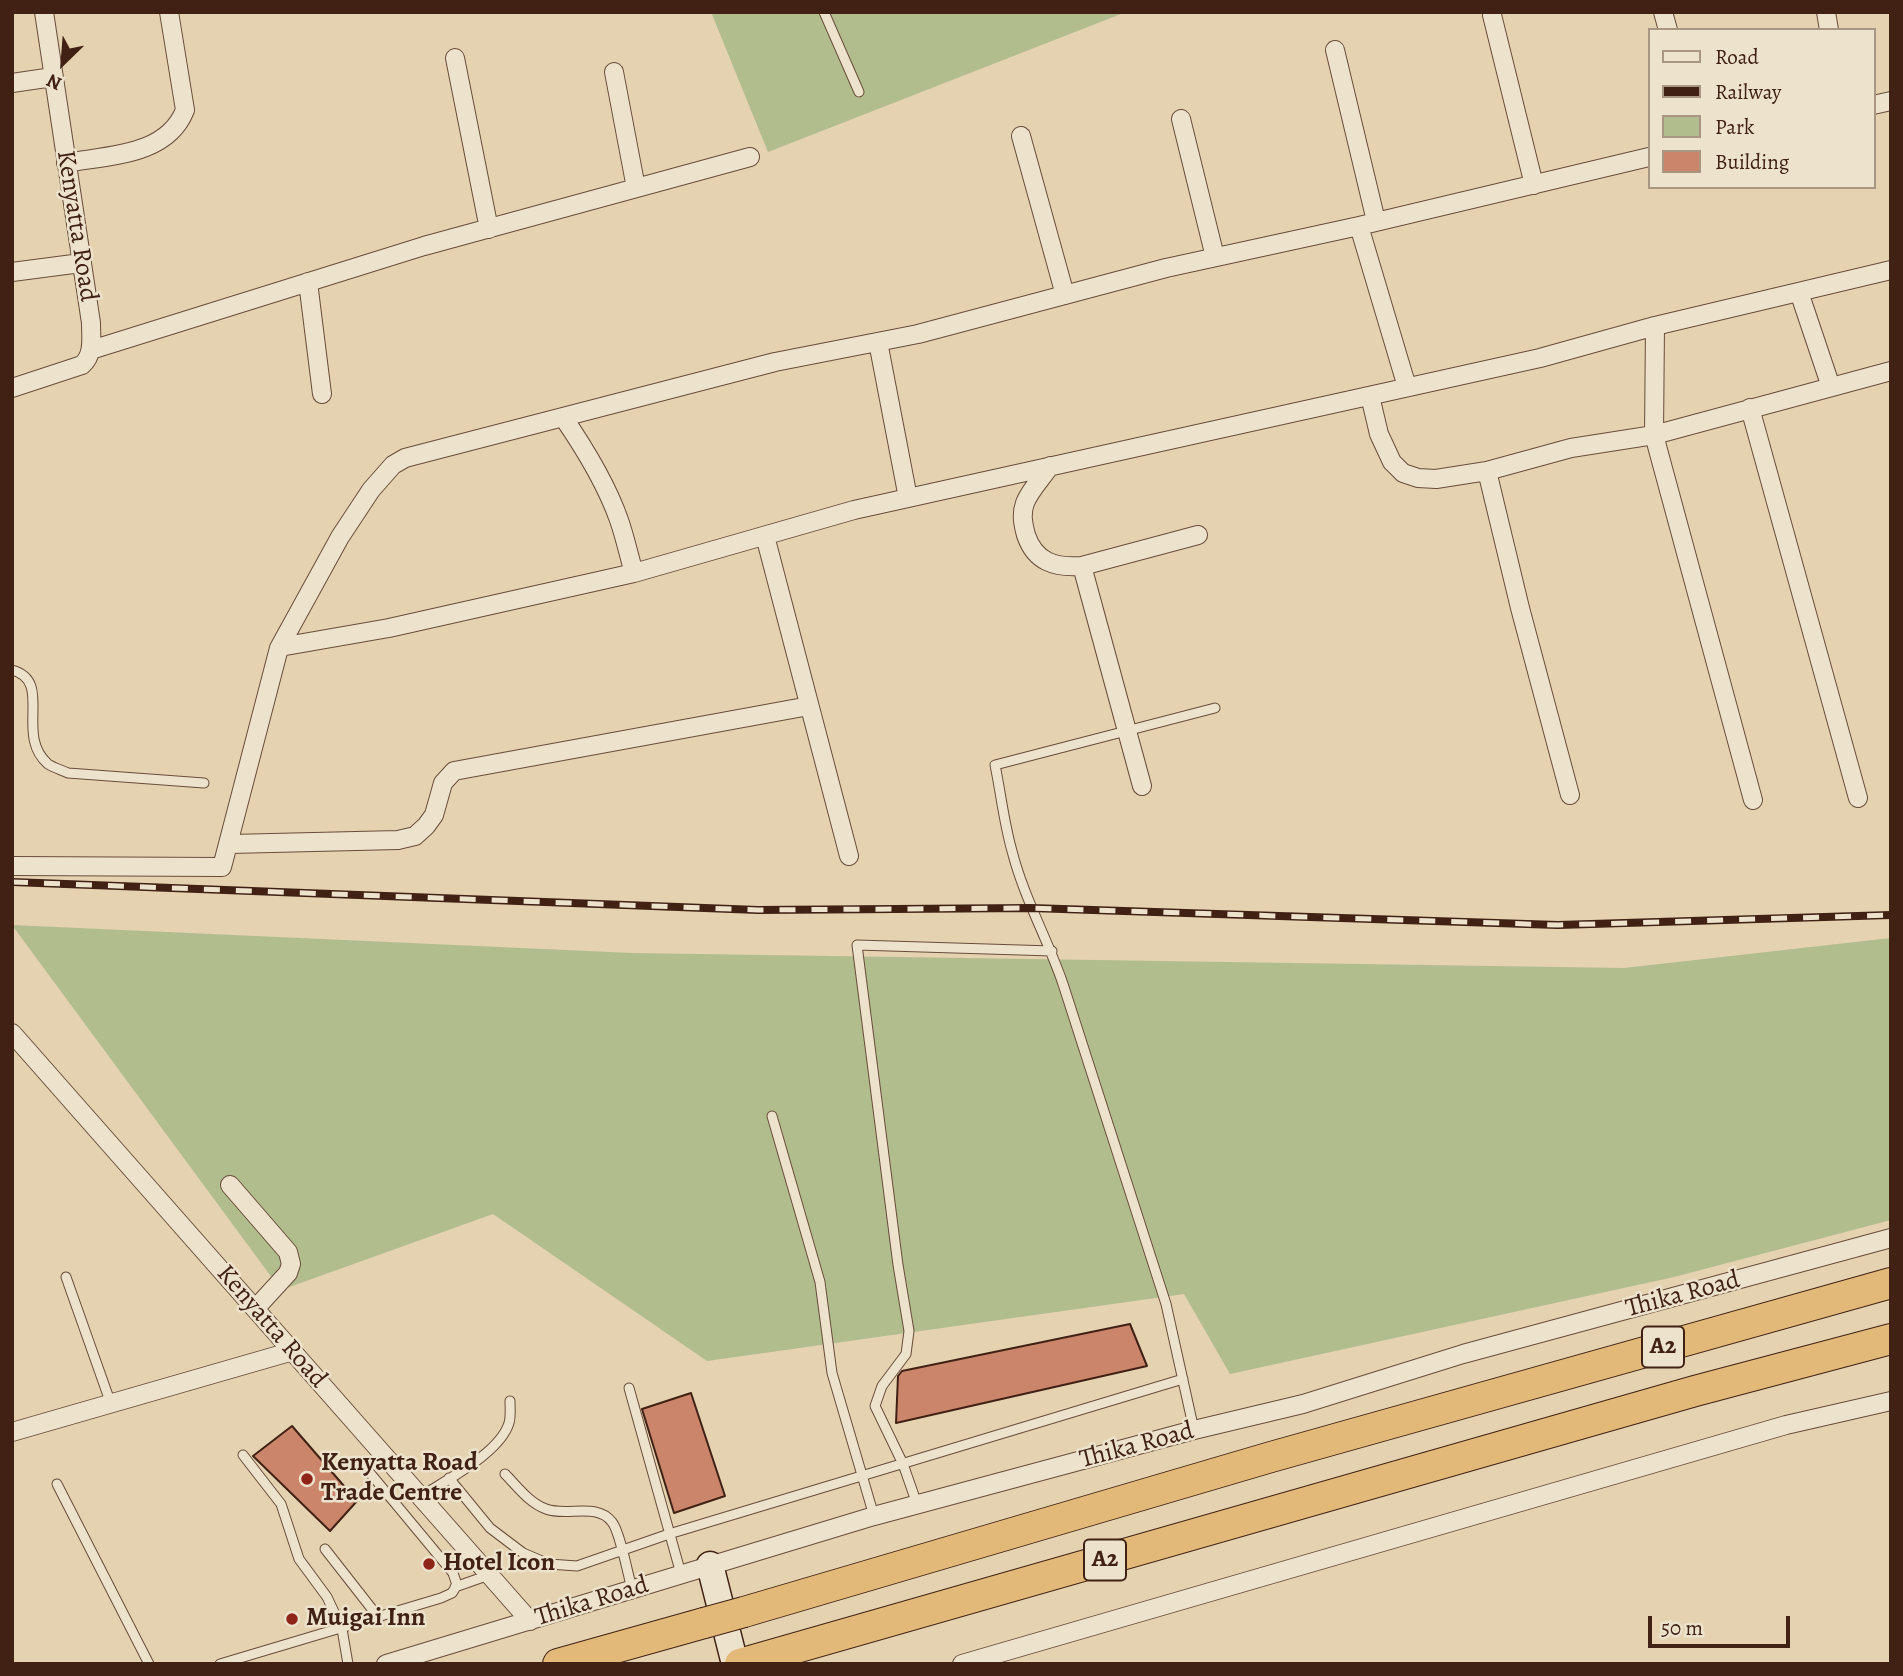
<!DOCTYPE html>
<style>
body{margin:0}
#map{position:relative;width:1903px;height:1676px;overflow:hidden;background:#e4d2b0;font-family:Alegreya,serif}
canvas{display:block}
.frame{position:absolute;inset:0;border:14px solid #402114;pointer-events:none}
.legend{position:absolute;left:1648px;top:28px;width:228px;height:161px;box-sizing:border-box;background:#ede2cc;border:2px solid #a89582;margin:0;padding:9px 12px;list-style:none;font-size:21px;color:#402114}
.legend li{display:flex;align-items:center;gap:14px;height:35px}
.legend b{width:35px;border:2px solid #a89582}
.north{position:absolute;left:28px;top:28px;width:70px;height:70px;-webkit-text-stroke:5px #ede2cc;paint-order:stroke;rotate:205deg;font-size:19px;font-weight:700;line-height:28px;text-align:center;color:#402114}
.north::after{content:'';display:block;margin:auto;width:24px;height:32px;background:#402114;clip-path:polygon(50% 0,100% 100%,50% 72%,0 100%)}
.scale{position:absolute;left:1648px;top:1616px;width:142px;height:32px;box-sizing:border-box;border:4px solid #402114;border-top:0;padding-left:9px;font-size:21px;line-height:24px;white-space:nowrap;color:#402114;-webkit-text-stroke:5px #ede2cc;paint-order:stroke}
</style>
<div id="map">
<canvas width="1903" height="1676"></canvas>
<div class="frame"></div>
<ul class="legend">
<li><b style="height:9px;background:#ede2cc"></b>Road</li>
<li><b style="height:9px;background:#402114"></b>Railway</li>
<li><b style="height:19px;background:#b1bd8d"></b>Park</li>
<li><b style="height:19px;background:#ca856b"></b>Building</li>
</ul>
<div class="north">N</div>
<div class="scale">50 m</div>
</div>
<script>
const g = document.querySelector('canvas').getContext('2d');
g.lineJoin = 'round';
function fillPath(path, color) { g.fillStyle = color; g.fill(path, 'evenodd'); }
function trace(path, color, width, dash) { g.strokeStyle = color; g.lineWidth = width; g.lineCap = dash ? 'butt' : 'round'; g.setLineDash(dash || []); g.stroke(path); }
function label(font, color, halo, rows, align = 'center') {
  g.font = font + ' Alegreya,serif'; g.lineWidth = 5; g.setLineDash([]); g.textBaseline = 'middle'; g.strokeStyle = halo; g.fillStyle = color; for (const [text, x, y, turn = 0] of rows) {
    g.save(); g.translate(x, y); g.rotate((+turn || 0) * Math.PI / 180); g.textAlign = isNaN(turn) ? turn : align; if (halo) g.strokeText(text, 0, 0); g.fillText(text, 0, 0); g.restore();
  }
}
fillPath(new Path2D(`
 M 711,12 L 1126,12 L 768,152 Z
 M 12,925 L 632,953 L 1624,968 L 1891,938 L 1891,1220 L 1674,1277 L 1230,1374 L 1184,1294 L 707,1361 L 493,1214 L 281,1290 Z`), '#b1bd8d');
const building = new Path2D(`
 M 1130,1324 L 1147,1366 L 896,1423 L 898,1376 L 902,1371 Z
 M 691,1393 L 725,1496 L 674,1513 L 642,1409 Z
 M 292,1426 L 357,1501 L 330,1531 L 253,1456 Z`);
fillPath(building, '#ca856b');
trace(building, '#402114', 2);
const service = new Path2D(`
 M 824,12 L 859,92
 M 12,670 C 54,681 14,735 48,764 C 54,768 62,770 68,773 L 204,783
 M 772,1116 L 820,1282 L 832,1373 L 874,1516
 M 66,1277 L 111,1404
 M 629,1388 L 681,1574
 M 1194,1430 L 1166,1304 L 1063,984 C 1048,940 1024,898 1012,851 C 1004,823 1001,794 995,765 L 1215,708
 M 243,1455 L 281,1504 L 299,1559 L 327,1597 L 342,1629 L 348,1664
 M 505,1474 C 517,1486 529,1503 546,1509 C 567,1517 597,1502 612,1522 C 620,1532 628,1575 632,1589
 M 449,1478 L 490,1528 L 523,1553 L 549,1564 L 577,1566 L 669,1534 L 1183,1379
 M 57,1484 L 149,1664
 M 420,1497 C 446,1480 500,1453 509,1423 C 511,1416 510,1408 510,1401
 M 917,1504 L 903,1464 L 875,1406 L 882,1386 L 906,1354 L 909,1331 L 898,1265 L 857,945 L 1052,951
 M 325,1549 L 379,1618
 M 455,1587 L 489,1575
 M 220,1664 L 441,1598 L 452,1593 L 457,1585 L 453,1573 L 365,1467`);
const minor = new Path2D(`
 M 1663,12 L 1668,30
 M 1826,12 L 1829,30
 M 1492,15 L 1534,185
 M 1335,50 L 1376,221
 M 455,58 L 489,229
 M 614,72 L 636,188
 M 12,83 L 53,77
 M 1873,105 L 1891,101
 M 1181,119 L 1215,257
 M 1021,136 L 1065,295
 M 66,163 C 109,155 167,156 185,110 L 169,12
 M 1359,226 L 1407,387
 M 12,272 L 81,263
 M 308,282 L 322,394
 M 1799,292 L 1831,387
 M 1655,326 L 1654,435 L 1753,800
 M 878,342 L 908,498
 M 91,350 L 424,246 L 750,157
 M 12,388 L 82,365 C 94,355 91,338 91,323 L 44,12
 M 1370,396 L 1379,434 L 1392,462 L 1403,473 L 1418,478 L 1436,479 L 1487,471 L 1571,448 L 1654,435 L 1891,371
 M 1750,408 L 1858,798
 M 563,417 C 585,449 606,483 619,520 C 625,537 629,556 634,573
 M 1050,466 C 1042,478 1030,490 1025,503 C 1021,514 1023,524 1026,535 C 1035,562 1055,568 1082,566 L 1198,535
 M 1487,471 L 1520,608 L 1570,795
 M 765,536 L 849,856
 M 1082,566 L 1142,786
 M 280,647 L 389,628 L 634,573 L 854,510 L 1540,358 L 1655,326 L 1891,270
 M 230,844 L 398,840 L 415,836 L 426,826 L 434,815 L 443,783 L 454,771 L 809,706
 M 12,866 L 222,867 L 279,648 L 340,537 L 371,490 L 393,465 L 405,458 L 775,362 L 918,334 L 1166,268 L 1359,226 L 1649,157
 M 12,1033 L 530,1621
 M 230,1185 L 288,1252 L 291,1264 L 288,1273 L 255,1309
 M 12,1432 L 293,1351
 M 386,1664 L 874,1516 L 1194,1430 L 1303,1404 L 1463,1354 L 1891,1238
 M 962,1664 L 1786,1425 L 1891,1401`);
const secondary = new Path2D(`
 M 710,1565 L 735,1664`);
const trunk = new Path2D(`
 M 744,1612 L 1271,1457 L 1891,1283
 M 558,1664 L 704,1623
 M 740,1664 L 1695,1391 L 1891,1339`);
trace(service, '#694d3b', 11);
trace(minor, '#694d3b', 20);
trace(secondary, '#402114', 29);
trace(trunk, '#402114', 32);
trace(service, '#ede2cc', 9);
trace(minor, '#ede2cc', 18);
trace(secondary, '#ede2cc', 26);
trace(trunk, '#e2b978', 30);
const rail = new Path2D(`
 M 12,882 L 758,910 L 1031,908 L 1558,925 L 1891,915`);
trace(rail, '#402114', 8);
trace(rail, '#ede2cc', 5, [16]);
const trunkBridge = new Path2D(`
 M 704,1623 L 744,1612`);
trace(trunkBridge, '#402114', 32, []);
trace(trunkBridge, '#e2b978', 30);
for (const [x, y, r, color] of [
 [307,1479,7,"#8f2418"],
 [429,1564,7,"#8f2418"],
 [292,1619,7,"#8f2418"]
]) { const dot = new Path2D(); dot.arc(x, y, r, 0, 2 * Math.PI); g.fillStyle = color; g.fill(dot); trace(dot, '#ede2cc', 2.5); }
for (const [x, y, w] of [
 [1663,1347,42],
 [1105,1560,42]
]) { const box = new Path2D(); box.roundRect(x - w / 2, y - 20.5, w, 41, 5); g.fillStyle = '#ede2cc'; g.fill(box); trace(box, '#402114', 2); }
label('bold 24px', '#402114', null, [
 ["A2",1663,1347],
 ["A2",1105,1560]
]);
label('26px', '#402114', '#ede2cc', [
 ["Kenyatta Road",76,226,81],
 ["Thika Road",1683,1295,-15],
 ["Kenyatta Road",271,1327,49],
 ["Thika Road",1137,1446,-15],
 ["Thika Road",592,1602,-17]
]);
label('bold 26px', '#402114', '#ede2cc', [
 ["Kenyatta Road",321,1464],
 ["Trade Centre",321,1494],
 ["Hotel Icon",443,1564],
 ["Muigai Inn",306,1619]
], 'left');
</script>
